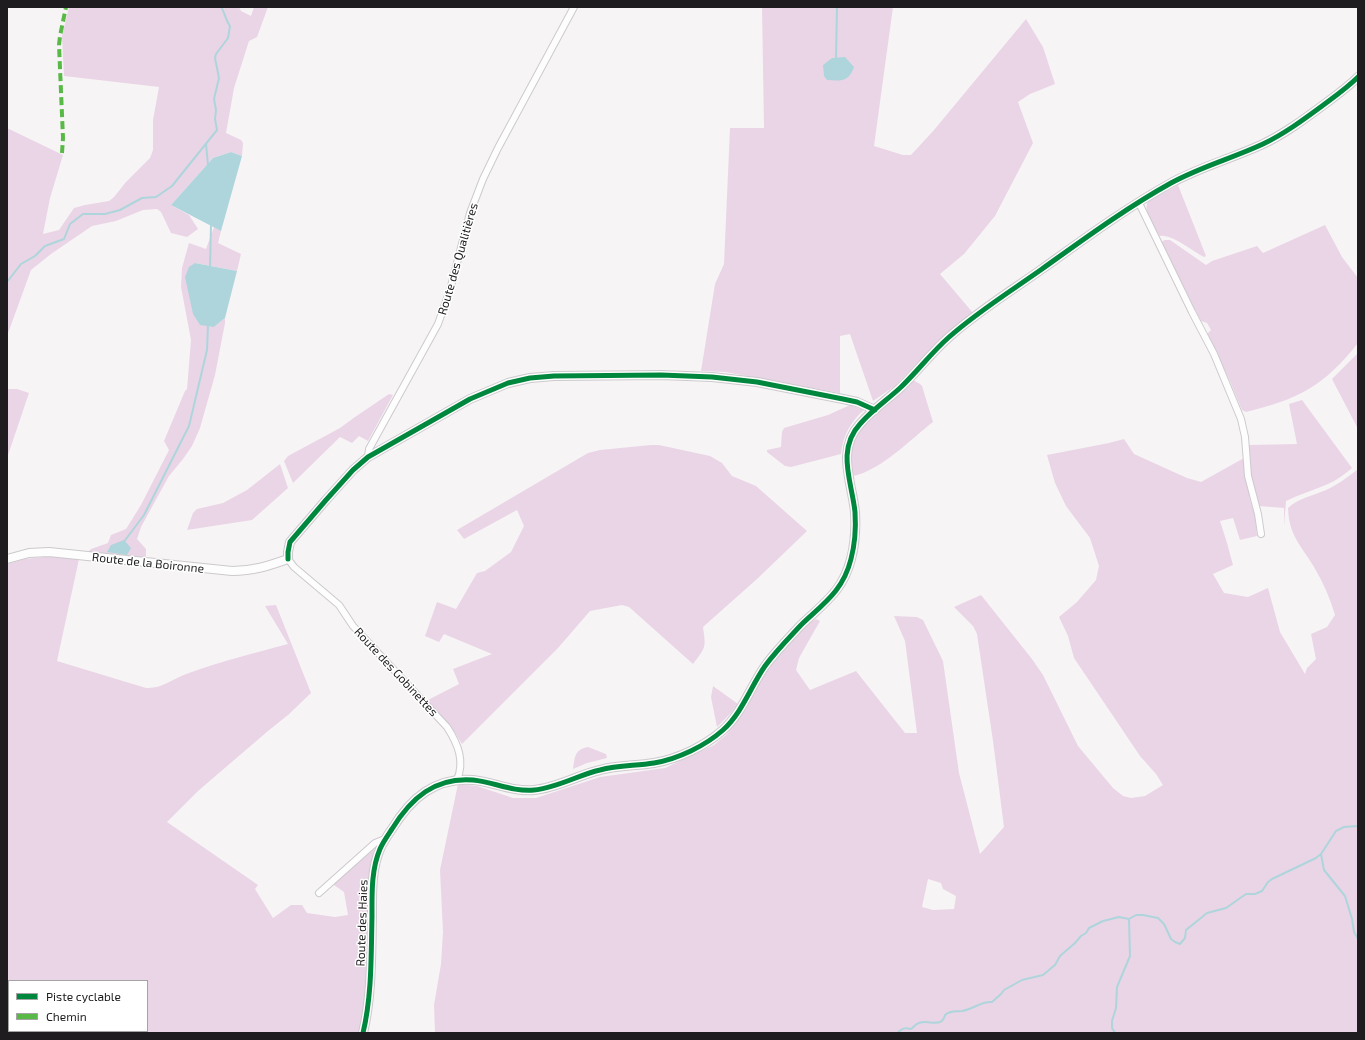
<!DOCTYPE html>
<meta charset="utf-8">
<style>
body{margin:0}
#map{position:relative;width:1365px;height:1040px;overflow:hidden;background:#f7f4f6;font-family:"Exo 2",sans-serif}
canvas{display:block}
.frame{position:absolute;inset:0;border:8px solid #1e1c1e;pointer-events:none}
.legend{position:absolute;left:8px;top:980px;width:140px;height:52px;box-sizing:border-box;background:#fff;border:1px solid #a5a4a5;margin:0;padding:5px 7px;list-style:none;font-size:12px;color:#1e1c1e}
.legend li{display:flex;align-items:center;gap:8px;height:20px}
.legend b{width:20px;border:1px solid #a5a4a5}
</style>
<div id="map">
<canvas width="1365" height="1040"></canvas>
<div class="frame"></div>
<ul class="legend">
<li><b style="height:5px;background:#00873e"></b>Piste cyclable</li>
<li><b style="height:5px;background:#58b947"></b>Chemin</li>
</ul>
</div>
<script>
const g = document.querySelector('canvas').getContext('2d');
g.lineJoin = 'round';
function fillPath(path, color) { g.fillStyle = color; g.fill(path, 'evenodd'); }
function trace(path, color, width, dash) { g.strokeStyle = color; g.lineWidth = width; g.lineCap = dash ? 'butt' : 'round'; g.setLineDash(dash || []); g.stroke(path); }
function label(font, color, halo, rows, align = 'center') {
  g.font = font + ' "Exo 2",sans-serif'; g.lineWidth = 3; g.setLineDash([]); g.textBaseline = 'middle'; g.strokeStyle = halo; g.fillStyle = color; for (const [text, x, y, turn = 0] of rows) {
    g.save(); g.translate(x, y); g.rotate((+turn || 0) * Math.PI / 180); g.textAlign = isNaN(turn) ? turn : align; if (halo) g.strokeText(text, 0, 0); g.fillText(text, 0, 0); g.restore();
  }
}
fillPath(new Path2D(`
 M 69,7 L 239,7 L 241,11 L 251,16 L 254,7 L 268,7 L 257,37 L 249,41 L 234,88 L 226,133 L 241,140 L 243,143 L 242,156 L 231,152 L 213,158 L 171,205 L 189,215 L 198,229 L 187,237 L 171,233 L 161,212 L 157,209 L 143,210 L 116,221 L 92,226 L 51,254 L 31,270 L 7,336 L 7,128 L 63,155 L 50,198 L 43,234 L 59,230 L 74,208 L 85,205 L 109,201 L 114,197 L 126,182 L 150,158 L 153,150 L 153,120 L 159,87 L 64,76 L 62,36 Z
 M 762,7 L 893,7 L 874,146 L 903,155 L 911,155 L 934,130 L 1026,19 L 1043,47 L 1055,84 L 1030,94 L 1018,102 L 1033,143 L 995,216 L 964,254 L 940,274 L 973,313 L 937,343 L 895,386 L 873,401 L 850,334 L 840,336 L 840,393 L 725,372 L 701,371 L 715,284 L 724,264 L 730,128 L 764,128 Z
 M 1178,185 L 1206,256 L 1204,257 C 1192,251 1172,234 1160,236 C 1152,229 1143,211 1148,201 Z
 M 1325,225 L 1342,257 L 1358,278 L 1358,343 C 1324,386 1299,399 1246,412 L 1242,410 L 1229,379 L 1207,334 L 1211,330 L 1207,323 L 1201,321 L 1161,242 L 1165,240 L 1170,240 L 1206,265 L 1212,261 L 1257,246 L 1263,253 Z
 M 214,227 L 221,231 L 218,243 L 241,254 L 237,271 L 195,263 L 214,327 L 225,318 L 225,323 L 215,375 L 200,428 L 192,446 L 183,459 L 169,476 L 159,494 L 141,527 L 137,539 L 146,549 L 146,560 L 87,553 L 91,549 L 108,543 L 111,535 L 126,529 L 141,505 L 169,450 L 164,441 L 185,391 L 187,389 L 191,340 L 181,287 L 182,268 L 189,243 L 206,249 Z
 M 1358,353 L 1358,429 L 1332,379 Z
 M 913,380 L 920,384 L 922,386 L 933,422 C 911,439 880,471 853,476 C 850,459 849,445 859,430 Z
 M 7,389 L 17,389 L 29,393 L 7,458 Z
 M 389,394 L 393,395 L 368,441 L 359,436 L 352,443 L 340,437 L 293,483 L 284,461 L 288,456 L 340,428 L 355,417 Z
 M 1302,400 L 1352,468 C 1345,474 1337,480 1328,484 C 1314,490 1300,494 1286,501 L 1284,526 L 1284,508 L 1259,506 L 1251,477 L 1249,445 L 1297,444 L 1289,404 Z
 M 850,405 L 864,410 C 850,422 843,436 841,454 L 791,467 L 785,466 L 767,452 L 767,450 L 781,447 L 782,432 L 784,428 L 828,415 Z
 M 1124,439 L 1134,454 L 1187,478 L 1201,482 L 1244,458 L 1250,500 L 1255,515 L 1257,536 L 1240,540 L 1233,518 L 1220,521 L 1227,543 L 1233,565 L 1213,574 L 1224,593 L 1248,597 L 1268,588 L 1280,632 L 1305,674 L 1307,668 L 1316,659 L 1311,634 L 1327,627 L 1335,615 C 1330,598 1323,582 1314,567 C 1301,545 1289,536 1288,508 C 1299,498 1312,496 1326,490 C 1337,485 1348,477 1358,469 L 1358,1033 L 435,1033 L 434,1005 L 441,964 L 443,932 L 440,870 L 458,784 L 477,786 L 513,798 L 536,798 L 600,777 L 665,768 L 714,745 L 727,734 L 736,723 L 762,675 L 773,661 L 809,623 L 816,619 L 820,621 L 799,658 L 796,670 L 810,690 L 856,671 L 905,733 L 917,733 L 905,641 L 894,616 L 917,617 L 923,620 L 943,661 L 959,773 L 980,854 L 1004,827 L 993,741 L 977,634 L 973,626 L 954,607 L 981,595 L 1032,659 L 1043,675 L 1078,746 L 1113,788 L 1123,796 L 1131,798 L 1145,796 L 1163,785 L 1156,774 L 1140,756 L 1074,658 L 1068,636 L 1059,617 L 1077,602 L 1096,580 L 1099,566 L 1090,538 L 1066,506 L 1055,483 L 1047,455 L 1109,443 ZM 928,879 L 941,883 L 943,889 L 956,896 L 954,909 L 933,910 L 922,907 Z
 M 651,445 L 659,445 L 710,456 L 722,463 L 732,476 L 756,486 L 807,531 L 757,579 L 703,627 C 706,648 706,647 693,664 L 629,607 L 622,605 L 590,611 L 558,648 L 462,744 L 450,725 L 426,701 L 459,684 L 453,669 L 492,654 L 444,634 L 439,642 L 425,636 L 437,602 L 456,609 L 477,573 L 485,571 L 511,552 L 524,526 L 517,510 L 464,539 L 457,530 L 588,453 L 600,450 Z
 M 280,464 L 288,488 L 252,520 L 187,530 L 193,513 L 197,509 L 223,503 L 247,490 Z
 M 44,557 L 62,557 L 79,559 L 57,661 L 146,688 C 162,689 174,678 189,673 C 221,661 255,653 288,644 L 265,606 L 276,605 L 311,693 L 288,715 L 268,731 L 198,791 L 167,822 L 258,885 L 255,889 L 273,918 L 291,905 L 302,905 L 307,913 L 335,917 L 348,915 L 344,892 L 331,883 L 370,848 L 374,849 L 369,887 L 367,983 L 364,1010 L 360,1033 L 7,1033 L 7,564 L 25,559 ZM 9,981 L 147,981 L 147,1031 L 9,1031 Z
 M 713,686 L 738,704 L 730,714 L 717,727 L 711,697 Z
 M 588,747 L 606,754 L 607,758 L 587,763 L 573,769 C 575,757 574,750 588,747 Z`), '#ead5e6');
fillPath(new Path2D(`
 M 845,57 L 854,67 C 849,82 841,81 827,80 L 824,76 L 823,65 L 832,58 Z
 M 231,152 L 242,156 L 221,231 L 171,205 L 213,158 Z
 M 195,263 L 237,271 L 225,318 L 214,327 L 200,325 L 193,314 L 185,277 L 189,267 Z
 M 124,540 L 131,548 L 127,555 L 107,552 L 111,545 Z`), '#aed5dc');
trace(new Path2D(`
 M 836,59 L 837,7
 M 206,144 L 208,165
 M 210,268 L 211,225
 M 7,282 L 21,264 L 35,256 L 45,246 L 64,239 L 70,224 L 83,214 L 105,214 L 120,210 L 142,198 L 156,197 L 172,186 L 217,130 L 215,119 L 216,110 L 214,99 L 219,78 L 215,58 L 216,54 L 228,38 L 230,26 C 226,21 225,13 221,7
 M 123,543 L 144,515 L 189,426 L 207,350 L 208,325
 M 1321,854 L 1324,870 L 1345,896 L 1352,919 L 1354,932 L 1358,939
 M 897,1033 C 902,1029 904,1027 911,1029 C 914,1027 915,1024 919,1023 C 928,1019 942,1029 945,1015 C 951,1010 955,1012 962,1011 C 974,1009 981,1001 992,1002 L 1001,994 L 1004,990 L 1022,980 L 1043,975 L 1055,965 L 1060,956 L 1075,943 L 1081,936 L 1086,933 L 1089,928 L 1103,921 L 1119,917 L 1129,919 L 1136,915 L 1143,915 L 1158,918 L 1164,924 L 1171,939 L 1175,942 L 1180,944 L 1185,938 L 1186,930 L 1207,913 L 1226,908 L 1246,894 L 1255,894 L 1262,891 L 1268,882 L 1272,879 L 1316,858 L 1321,854 L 1336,831 L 1344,827 L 1358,826
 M 1115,1033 L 1112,1028 L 1112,1021 L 1116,1008 L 1117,987 L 1130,956 L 1129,919`), '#aed5dc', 2);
const street = new Path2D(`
 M 1139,203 L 1192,312 L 1214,354 L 1241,419 L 1245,437 L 1248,476 L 1258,514 L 1261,534
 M 368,457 L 369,449 L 438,324 L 450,290 L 470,213 L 483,179 L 498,148 L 574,7
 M 288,559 L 294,567 L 339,605 L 353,626 L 447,727 C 458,744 465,761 457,780
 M 319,893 L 375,843 L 385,839`);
const secondary = new Path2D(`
 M 7,559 L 29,553 L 49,552 L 232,571 C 254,571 268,566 288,559 L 288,552 L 290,542 L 326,500 L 353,470 L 368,457 L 470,399 L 508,383 L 530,378 L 554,376 L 661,375 L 712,377 L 757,382 L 843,399 L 857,402 L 875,410
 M 363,1033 C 372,995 371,956 372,917 C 372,895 371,870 380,849 C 383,842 388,835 392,829 C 411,798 435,777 473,780 C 494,782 512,792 534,790 C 557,788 578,775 600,770 C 618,765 636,766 654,763 C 678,759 705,746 723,730 C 742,713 751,686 765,666 C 776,651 789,638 801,625 C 824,603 843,591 851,559 C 855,544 856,528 855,512 C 852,482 836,450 860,424 C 872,410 887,400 900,388 C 917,372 931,353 948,338 C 977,312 1011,291 1042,269 C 1084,239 1126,208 1171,183 C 1200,167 1233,158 1263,144 C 1284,134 1303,120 1322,106 C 1334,97 1347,88 1358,77`);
trace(street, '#cccacc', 8);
trace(secondary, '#cccacc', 10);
trace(street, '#fefdfe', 6);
trace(secondary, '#fefdfe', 8);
trace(new Path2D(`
 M 62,153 L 63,138 L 59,45 L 60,36 L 66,7`), '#58b947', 4, [8, 4]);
trace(new Path2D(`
 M 288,559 L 288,552 L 290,542 L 326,500 L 353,470 L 368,457 L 470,399 L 508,383 L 530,378 L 554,376 L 661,375 L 712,377 L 757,382 L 843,399 L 857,402 L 875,410
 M 363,1033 C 372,995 371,956 372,917 C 372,895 371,870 380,849 C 383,842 388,835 392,829 C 411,798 435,777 473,780 C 494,782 512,792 534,790 C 557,788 578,775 600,770 C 618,765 636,766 654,763 C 678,759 705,746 723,730 C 742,713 751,686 765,666 C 776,651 789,638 801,625 C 824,603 843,591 851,559 C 855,544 856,528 855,512 C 852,482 836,450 860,424 C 872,410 887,400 900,388 C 917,372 931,353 948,338 C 977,312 1011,291 1042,269 C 1084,239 1126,208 1171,183 C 1200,167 1233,158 1263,144 C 1284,134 1303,120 1322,106 C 1334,97 1347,88 1358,77`), '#00873e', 5);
label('12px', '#1e1c1e', '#fff', [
 ["Route des Qualitières",458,259,-74],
 ["Route de la Boironne",148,563,6],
 ["Route des Gobinettes",396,672,47],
 ["Route des Haies",362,923,-88]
]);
</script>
